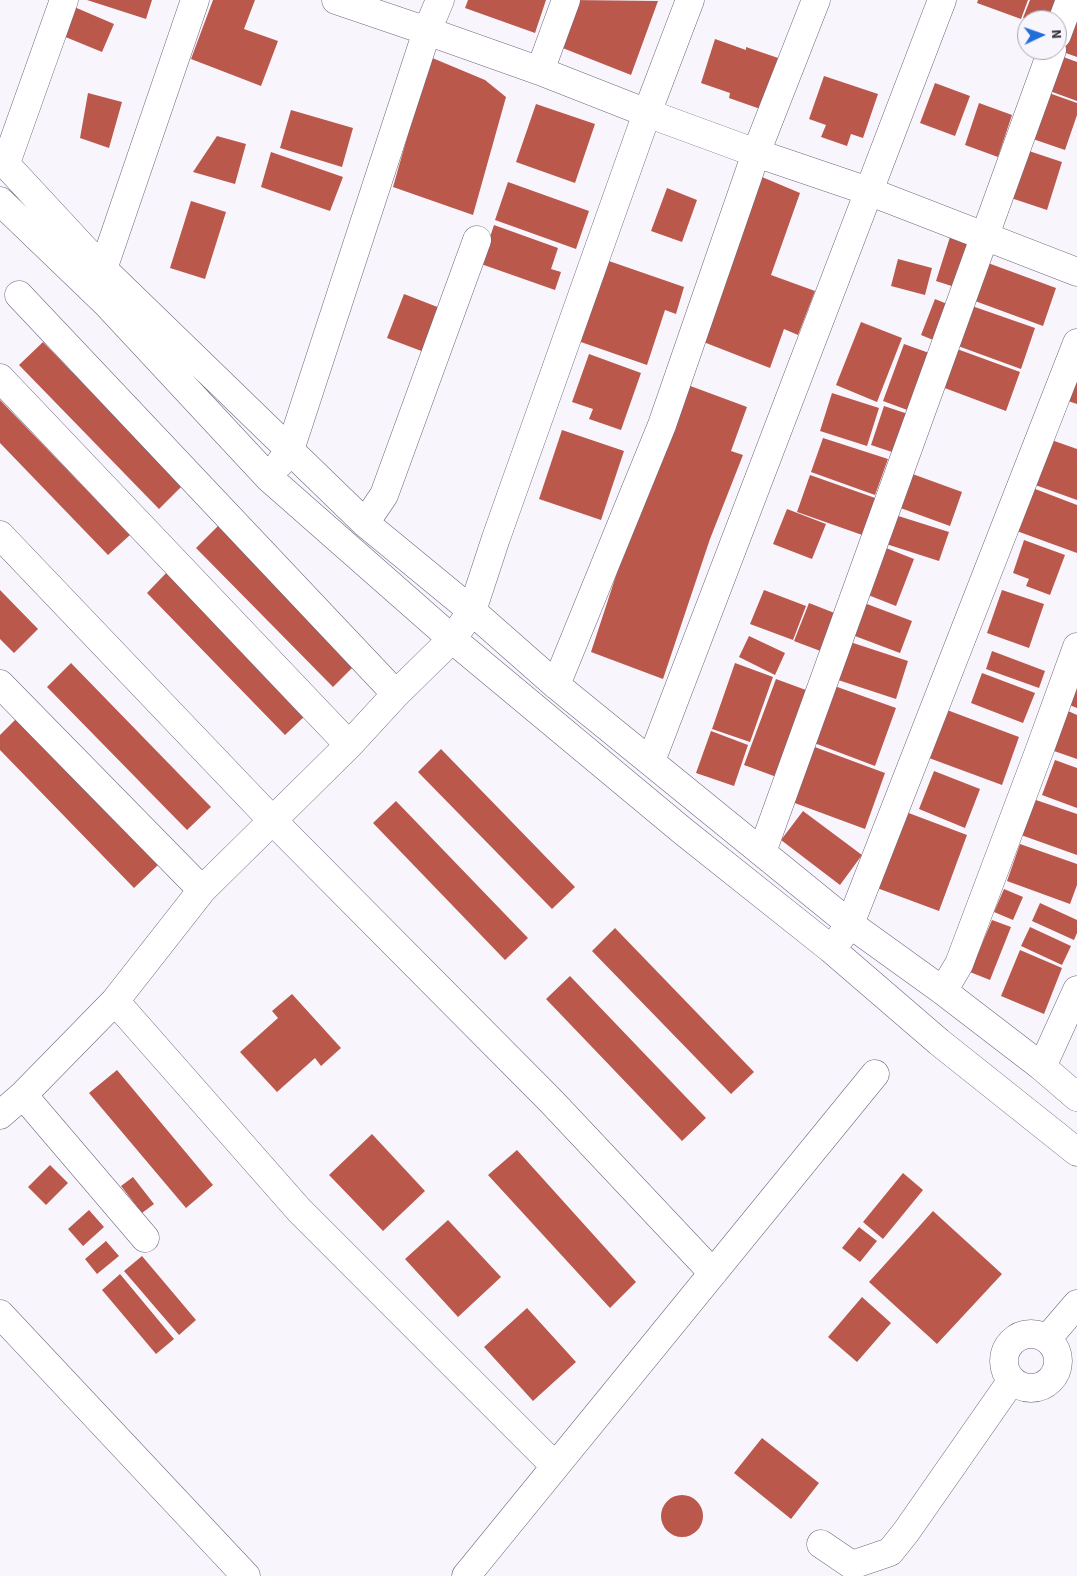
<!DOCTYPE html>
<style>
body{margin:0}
#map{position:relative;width:1077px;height:1576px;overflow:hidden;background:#f8f6fc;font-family:"Source Sans 3",sans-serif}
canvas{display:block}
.north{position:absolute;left:1017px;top:10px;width:50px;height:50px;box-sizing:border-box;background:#f8f6fc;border:1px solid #a9a6ae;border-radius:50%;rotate:87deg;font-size:14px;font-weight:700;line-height:20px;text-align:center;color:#322d38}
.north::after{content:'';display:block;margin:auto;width:18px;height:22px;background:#216ed9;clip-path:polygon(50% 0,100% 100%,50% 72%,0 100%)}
</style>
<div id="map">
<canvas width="1077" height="1576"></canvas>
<div class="north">N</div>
</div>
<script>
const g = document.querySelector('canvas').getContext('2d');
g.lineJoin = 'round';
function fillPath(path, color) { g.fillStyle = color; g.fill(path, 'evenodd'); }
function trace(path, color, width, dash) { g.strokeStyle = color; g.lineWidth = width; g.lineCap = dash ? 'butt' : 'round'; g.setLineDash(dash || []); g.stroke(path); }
fillPath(new Path2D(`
 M 87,0 L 152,0 L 146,19 Z
 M 213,0 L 255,0 L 244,29 L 278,41 L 261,86 L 191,59 Z
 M 468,0 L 546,0 L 535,33 L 465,8 Z
 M 571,0 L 658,1 L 631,75 L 555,45 Z
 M 978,0 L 1028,0 L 1021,19 L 977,3 Z
 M 1030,0 L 1065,0 L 1057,20 L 1028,20 L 1023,18 Z
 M 72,6 L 114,24 L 102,52 L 63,36 Z
 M 1074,19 L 1077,20 L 1077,57 L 1063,52 Z
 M 715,39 L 746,50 L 746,47 L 784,60 L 766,111 L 729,98 L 730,93 L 701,83 Z
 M 1058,55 L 1077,62 L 1077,101 L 1047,90 Z
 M 430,57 L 485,80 L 506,97 L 473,215 L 393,187 Z
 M 824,76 L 878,94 L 863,138 L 851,134 L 847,146 L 821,137 L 826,125 L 809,119 Z
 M 935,83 L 970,96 L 955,136 L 920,123 Z
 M 1046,92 L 1077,103 L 1077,115 L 1065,150 L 1030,138 Z
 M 88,93 L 122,102 L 109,148 L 80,138 Z
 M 979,103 L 1012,115 L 998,157 L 965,145 Z
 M 536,104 L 595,124 L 575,183 L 516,162 Z
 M 291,110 L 353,128 L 342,167 L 280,148 Z
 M 217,136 L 246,144 L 235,184 L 193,172 Z
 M 1026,150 L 1062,162 L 1047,210 L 1011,198 Z
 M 271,152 L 343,177 L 330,211 L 261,187 Z
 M 762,177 L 800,193 L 771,275 L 815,291 L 798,335 L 784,329 L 770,368 L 701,341 Z
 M 508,182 L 589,211 L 576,249 L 495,220 Z
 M 667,188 L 697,200 L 682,242 L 651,231 Z
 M 191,201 L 226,212 L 205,279 L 170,268 Z
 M 494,225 L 558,248 L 551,269 L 561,272 L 555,290 L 481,264 Z
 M 950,237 L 978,245 L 964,290 L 936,281 Z
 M 898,259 L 932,268 L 925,295 L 891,286 Z
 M 606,260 L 684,287 L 676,314 L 665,310 L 647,365 L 578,341 Z
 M 988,263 L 1056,288 L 1043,326 L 975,301 Z
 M 404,294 L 440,308 L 424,352 L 387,338 Z
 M 935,299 L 957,308 L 943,344 L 921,335 Z
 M 972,306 L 1035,328 L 1021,369 L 958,346 Z
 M 861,322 L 902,338 L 877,402 L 836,385 Z
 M 43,342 L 182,486 L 159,509 L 19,365 Z
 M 904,344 L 932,354 L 910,411 L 883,401 Z
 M 957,349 L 1020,372 L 1006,411 L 942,387 Z
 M 589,354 L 641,373 L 621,430 L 589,419 L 593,409 L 572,402 Z
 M 1077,364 L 1077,404 L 1065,400 Z
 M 685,384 L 747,407 L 731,451 L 743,455 L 710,539 L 663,679 L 591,652 L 626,545 Z
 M 832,393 L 879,408 L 867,446 L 820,431 Z
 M 0,400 L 130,535 L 108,555 L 0,443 Z
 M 884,406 L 914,416 L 901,455 L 871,445 Z
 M 562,430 L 624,451 L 601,520 L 539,499 Z
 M 1043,437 L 1077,449 L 1077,500 L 1027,482 Z
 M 823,438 L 888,459 L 875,495 L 811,472 Z
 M 907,472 L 962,492 L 950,526 L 895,506 Z
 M 810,475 L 878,499 L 865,536 L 797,512 Z
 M 1030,487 L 1077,505 L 1077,553 L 1014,530 Z
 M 787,509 L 826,524 L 812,559 L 773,544 Z
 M 892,514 L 949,532 L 939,561 L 883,543 Z
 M 219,525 L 357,663 L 333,687 L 196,548 Z
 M 1024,540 L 1065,555 L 1050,595 L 1026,586 L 1029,579 L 1013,573 Z
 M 881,546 L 914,559 L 896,606 L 863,593 Z
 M 169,570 L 308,713 L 285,735 L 147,593 Z
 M 0,590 L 38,629 L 14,653 L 0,639 Z
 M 764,590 L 806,606 L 793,640 L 750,624 Z
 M 1002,590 L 1044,604 L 1029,648 L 987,633 Z
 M 859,601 L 912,621 L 900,653 L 847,633 Z
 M 809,603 L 837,614 L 823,652 L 794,641 Z
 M 749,636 L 785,653 L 775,675 L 739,657 Z
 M 844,640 L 908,661 L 896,699 L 832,678 Z
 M 992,651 L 1045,671 L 1039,688 L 986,669 Z
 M 71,663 L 211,807 L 187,830 L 47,687 Z
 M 735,663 L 773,677 L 750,742 L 712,729 Z
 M 982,673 L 1035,693 L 1023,723 L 971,703 Z
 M 1077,677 L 1077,708 L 1067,704 Z
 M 776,679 L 814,693 L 782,779 L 744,765 Z
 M 829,684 L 896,708 L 875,766 L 809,741 Z
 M 947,710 L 1019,737 L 1002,785 L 929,758 Z
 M 1068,711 L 1077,715 L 1077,759 L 1054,751 Z
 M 17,718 L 158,865 L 134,888 L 0,750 L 0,735 Z
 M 711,731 L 748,745 L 734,786 L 696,773 Z
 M 812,746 L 885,773 L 865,829 L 792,802 Z
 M 441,749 L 575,887 L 552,909 L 418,772 Z
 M 1055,760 L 1077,768 L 1077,808 L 1042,795 Z
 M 934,771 L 980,789 L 965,828 L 919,809 Z
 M 1033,799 L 1077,814 L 1077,855 L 1021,835 Z
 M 396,801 L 528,938 L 505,960 L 373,823 Z
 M 803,811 L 862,855 L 840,885 L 781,840 Z
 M 906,812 L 967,835 L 939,911 L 877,888 Z
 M 1020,844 L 1077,864 L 1077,885 L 1070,904 L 1007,881 Z
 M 1004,889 L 1023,897 L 1013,920 L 994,912 Z
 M 1040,903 L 1077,920 L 1077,933 L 1074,940 L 1032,921 Z
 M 992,920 L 1011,927 L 990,980 L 970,972 Z
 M 1030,927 L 1071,946 L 1062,965 L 1021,946 Z
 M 615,928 L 754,1072 L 731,1094 L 592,951 Z
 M 1020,950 L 1062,968 L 1044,1014 L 1001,996 Z
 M 570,976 L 706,1118 L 682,1141 L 546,999 Z
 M 292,994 L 341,1048 L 321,1066 L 315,1058 L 277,1092 L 240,1052 L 278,1018 L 272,1011 Z
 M 117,1070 L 213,1185 L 186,1208 L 89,1093 Z
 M 372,1134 L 425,1191 L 383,1231 L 329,1175 Z
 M 517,1150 L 636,1282 L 610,1308 L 488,1175 Z
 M 50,1165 L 68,1183 L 46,1205 L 28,1187 Z
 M 903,1173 L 923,1190 L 883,1239 L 863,1222 Z
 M 133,1177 L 154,1204 L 142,1213 L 121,1186 Z
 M 89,1210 L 104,1227 L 83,1246 L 68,1229 Z
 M 933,1211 L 1002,1274 L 937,1344 L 869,1282 Z
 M 448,1220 L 501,1277 L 458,1317 L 405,1259 Z
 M 859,1227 L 877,1241 L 860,1262 L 842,1248 Z
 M 106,1241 L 119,1256 L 97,1274 L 85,1259 Z
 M 142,1256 L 196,1320 L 179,1335 L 124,1271 Z
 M 120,1274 L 174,1339 L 156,1354 L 102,1290 Z
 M 862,1297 L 891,1323 L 857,1362 L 828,1337 Z
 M 527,1308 L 576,1362 L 533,1401 L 484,1347 Z
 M 762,1438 L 819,1483 L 791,1519 L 734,1473 Z
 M661 1516a21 21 0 1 1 42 0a21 21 0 1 1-42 0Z`), '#ba584c');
const minor = new Path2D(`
 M 336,0 L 427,31 L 540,71 L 647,113 L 756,153 L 868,191 L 1077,272
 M 1057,35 L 1070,0
 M 540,71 L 566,0
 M 0,158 L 103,269 L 365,523 L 472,611 L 556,685 L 850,924 L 943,991 L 1042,1067 L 1077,1097
 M 6,163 L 64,0
 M 0,201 L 107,304 L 269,478 L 452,639 L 684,832 L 831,949 L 939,1042 L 1077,1152
 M 103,269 L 195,0
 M 19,295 L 396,694
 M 0,378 L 349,745
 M 280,463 L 290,450 L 427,31 L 440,0
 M 365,523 L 384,495 L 477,240
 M 0,535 L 272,820 L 551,1101 L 713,1273
 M 0,684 L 202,890
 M 556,685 L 662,425 L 756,153 L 816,0
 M 651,761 L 942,0
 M 762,852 L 1052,50
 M 840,938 L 850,924 L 1077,343
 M 943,991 L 959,964 L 1040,749 L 1077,647
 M 115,1001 L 299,1210 L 555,1466
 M 1042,1067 L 1077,990
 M 23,1095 L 145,1238
 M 0,1115 L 23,1095 L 115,1001 L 202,890 L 349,745 L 396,694 L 452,639 L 472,611 L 496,538 L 647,113 L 690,0
 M 0,1314 L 246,1576
 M1004 1361a27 27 0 1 1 54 0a27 27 0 1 1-54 0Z
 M 1047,1339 L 1077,1304
 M 821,1544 L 852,1565 L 890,1552 L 906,1532 L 1012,1380
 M 466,1576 L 875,1074`);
trace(minor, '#70667f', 29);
trace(minor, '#fff', 28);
</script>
